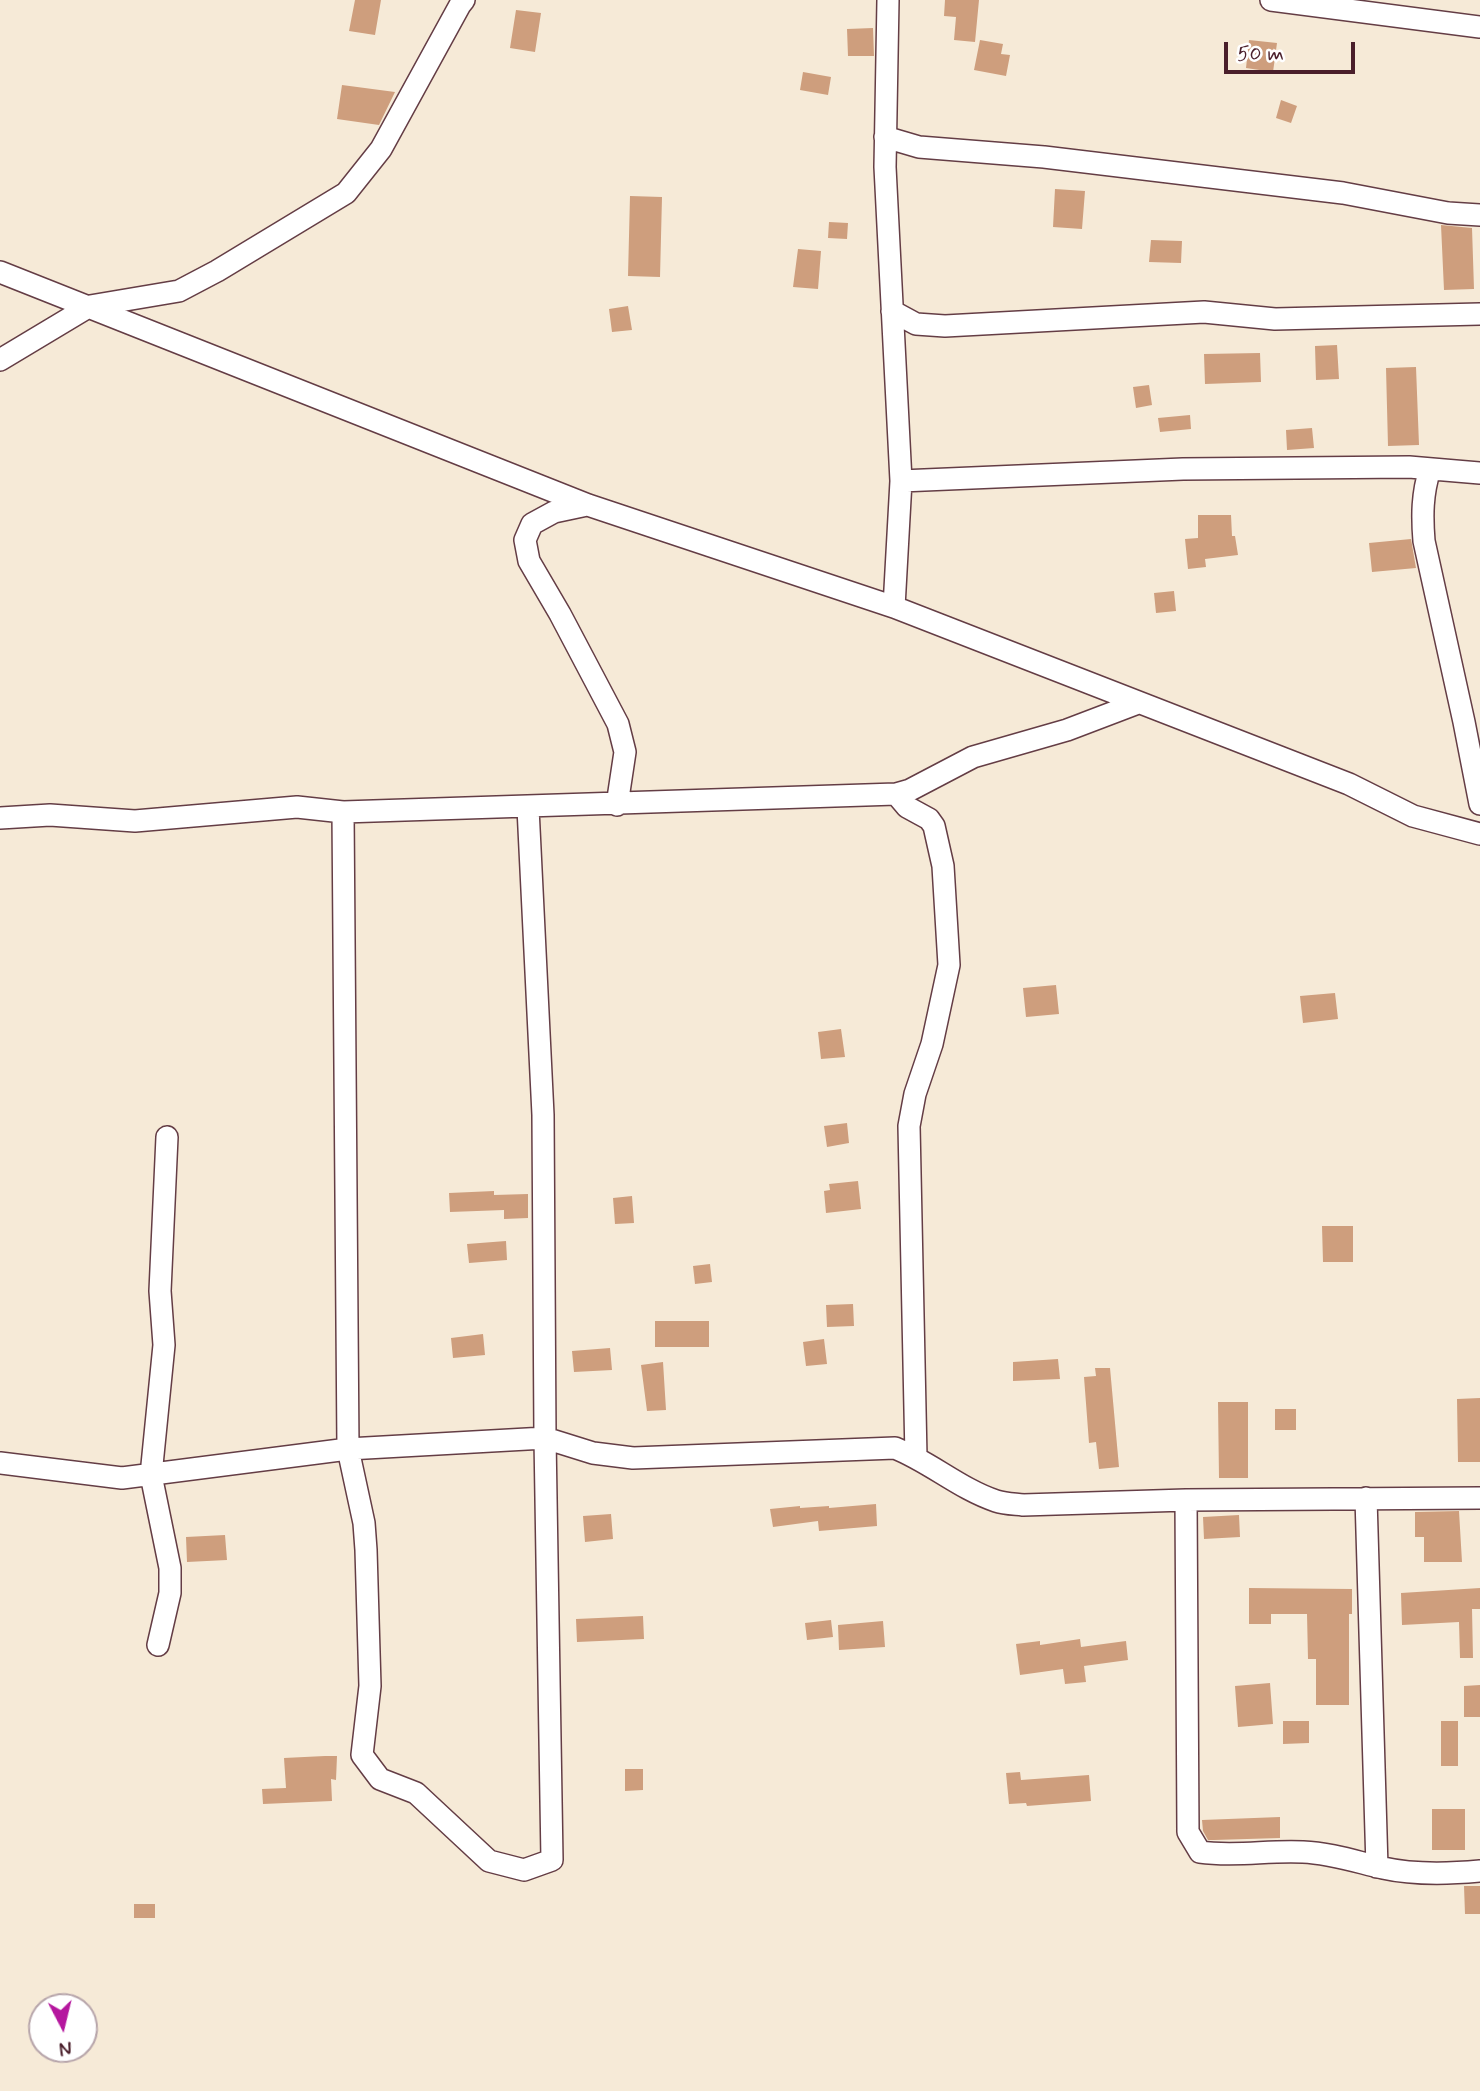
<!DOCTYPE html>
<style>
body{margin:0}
#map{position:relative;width:1480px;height:2091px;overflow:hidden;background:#f6ead7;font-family:Mynerve,sans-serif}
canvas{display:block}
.north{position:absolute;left:28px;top:1993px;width:70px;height:70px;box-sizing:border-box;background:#fff;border:2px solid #b7a5aa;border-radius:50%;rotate:173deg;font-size:19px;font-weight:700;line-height:28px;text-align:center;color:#4a1f2b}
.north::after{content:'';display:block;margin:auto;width:24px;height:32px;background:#b5179e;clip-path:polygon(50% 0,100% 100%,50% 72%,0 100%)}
.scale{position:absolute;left:1224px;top:42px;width:131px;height:32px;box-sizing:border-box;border:4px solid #4a1f2b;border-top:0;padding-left:9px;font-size:21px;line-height:24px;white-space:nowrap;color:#4a1f2b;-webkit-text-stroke:5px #fff;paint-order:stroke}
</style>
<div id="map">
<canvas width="1480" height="2091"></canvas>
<div class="north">N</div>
<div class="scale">50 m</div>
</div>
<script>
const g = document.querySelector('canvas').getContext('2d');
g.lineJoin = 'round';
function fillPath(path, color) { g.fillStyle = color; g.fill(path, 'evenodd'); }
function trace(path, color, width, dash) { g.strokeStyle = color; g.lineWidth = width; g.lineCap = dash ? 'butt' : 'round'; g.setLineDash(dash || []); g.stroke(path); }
fillPath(new Path2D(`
 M 355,0 L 381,0 L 375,35 L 349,31 Z
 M 945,0 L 979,0 L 975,42 L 954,40 L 956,17 L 944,16 Z
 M 516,10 L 541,13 L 535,52 L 510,48 Z
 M 873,28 L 874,56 L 848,56 L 847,29 Z
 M 980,40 L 1003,44 L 1001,54 L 1010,55 L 1006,76 L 974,70 Z
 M 1249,40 L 1277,43 L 1273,72 L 1246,68 Z
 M 803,72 L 831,77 L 828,95 L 800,90 Z
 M 342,85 L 395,92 L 379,125 L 337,119 Z
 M 1281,100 L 1297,106 L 1291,123 L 1276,118 Z
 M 1055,189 L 1085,191 L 1082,229 L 1053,227 Z
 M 630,196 L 662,197 L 660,277 L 628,276 Z
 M 829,222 L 848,223 L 847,239 L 828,238 Z
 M 1441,225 L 1472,228 L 1474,289 L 1444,290 Z
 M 1151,240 L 1182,241 L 1181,263 L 1149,262 Z
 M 798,249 L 821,251 L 818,289 L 793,287 Z
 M 628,306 L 632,330 L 612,332 L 609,309 Z
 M 1337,345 L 1339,379 L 1316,380 L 1315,346 Z
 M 1260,353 L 1261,382 L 1205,384 L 1204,354 Z
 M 1416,367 L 1419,445 L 1388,446 L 1386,368 Z
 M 1149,385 L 1152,405 L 1136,408 L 1133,387 Z
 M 1190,415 L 1191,429 L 1160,432 L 1158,418 Z
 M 1312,428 L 1314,448 L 1287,450 L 1286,430 Z
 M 1198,515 L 1231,515 L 1232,536 L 1235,536 L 1238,555 L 1205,559 L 1206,567 L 1188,569 L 1185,539 L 1198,538 Z
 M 1411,539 L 1416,568 L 1372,572 L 1369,543 Z
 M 1174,591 L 1176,611 L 1156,613 L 1154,593 Z
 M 1056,985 L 1059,1014 L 1026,1017 L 1023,988 Z
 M 1335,993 L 1338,1019 L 1303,1023 L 1300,996 Z
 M 841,1029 L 845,1057 L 821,1059 L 818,1032 Z
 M 847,1123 L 849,1143 L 827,1147 L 824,1126 Z
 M 858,1181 L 861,1209 L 826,1213 L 824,1191 L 830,1190 L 829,1184 Z
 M 494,1191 L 494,1195 L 528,1194 L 528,1218 L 504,1219 L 504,1210 L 450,1212 L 449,1193 Z
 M 632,1196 L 634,1223 L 615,1224 L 613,1198 Z
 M 1322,1226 L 1353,1226 L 1353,1262 L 1323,1262 Z
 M 506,1241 L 507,1260 L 469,1263 L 467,1244 Z
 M 710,1264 L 712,1282 L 695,1284 L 693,1266 Z
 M 853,1304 L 854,1326 L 827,1327 L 826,1305 Z
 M 655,1321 L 709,1321 L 709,1347 L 655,1347 Z
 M 483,1334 L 485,1355 L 453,1358 L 451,1338 Z
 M 824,1339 L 827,1364 L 806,1366 L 803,1342 Z
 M 610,1348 L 612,1370 L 574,1372 L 572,1351 Z
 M 1058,1359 L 1060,1379 L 1013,1381 L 1013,1362 Z
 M 663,1362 L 666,1410 L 647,1411 L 641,1365 Z
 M 1095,1368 L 1110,1368 L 1119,1467 L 1099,1469 L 1096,1442 L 1089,1443 L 1084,1377 L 1096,1376 Z
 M 1480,1398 L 1480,1462 L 1458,1462 L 1457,1399 Z
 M 1218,1402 L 1248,1402 L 1248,1478 L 1219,1478 Z
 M 1275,1409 L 1296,1409 L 1296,1430 L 1275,1430 Z
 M 876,1504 L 877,1526 L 819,1531 L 818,1521 L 773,1527 L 770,1509 L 800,1506 L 800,1508 L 829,1506 L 829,1508 Z
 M 1459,1511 L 1462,1562 L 1424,1562 L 1424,1537 L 1415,1537 L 1415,1512 Z
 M 611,1514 L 613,1539 L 585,1542 L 583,1516 Z
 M 1239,1515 L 1240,1537 L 1204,1539 L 1203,1517 Z
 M 225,1535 L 227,1560 L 187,1562 L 186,1537 Z
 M 1249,1588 L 1352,1589 L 1352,1614 L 1349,1614 L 1349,1705 L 1316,1705 L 1316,1659 L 1308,1659 L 1307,1614 L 1271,1614 L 1271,1624 L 1249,1624 Z
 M 1480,1588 L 1480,1609 L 1472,1609 L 1473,1658 L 1460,1658 L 1459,1622 L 1402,1625 L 1401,1593 Z
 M 643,1616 L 644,1639 L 577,1642 L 576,1619 Z
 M 831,1620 L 833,1637 L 807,1640 L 805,1623 Z
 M 883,1621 L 885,1647 L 839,1650 L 838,1625 Z
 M 1080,1639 L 1081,1647 L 1126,1641 L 1128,1660 L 1084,1666 L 1086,1682 L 1065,1684 L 1063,1669 L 1020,1675 L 1016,1644 L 1040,1641 L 1040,1645 Z
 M 1270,1683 L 1273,1724 L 1238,1727 L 1235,1686 Z
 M 1480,1685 L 1480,1717 L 1464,1717 L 1464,1686 Z
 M 1283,1721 L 1309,1721 L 1309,1743 L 1283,1744 Z
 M 1441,1721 L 1458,1721 L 1458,1766 L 1441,1766 Z
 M 325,1756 L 337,1756 L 336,1780 L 331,1779 L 332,1801 L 263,1804 L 262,1789 L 286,1788 L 284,1758 Z
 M 625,1769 L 643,1769 L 643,1790 L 625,1791 Z
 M 1020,1772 L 1021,1780 L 1089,1775 L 1091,1801 L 1027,1806 L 1026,1803 L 1009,1804 L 1006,1773 Z
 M 1432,1809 L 1465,1809 L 1465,1850 L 1432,1850 Z
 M 1280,1817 L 1280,1838 L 1214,1840 L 1208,1840 L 1203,1831 L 1202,1820 Z
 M 1464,1886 L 1480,1886 L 1480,1914 L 1465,1914 Z
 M 134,1904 L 155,1904 L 155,1918 L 134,1918 Z`), '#ce9e7d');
const street = new Path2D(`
 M 888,0 L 885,167 L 901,481 L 894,607
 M 1271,0 L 1480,27
 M 885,137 L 919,147 L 1044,157 L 1343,193 L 1448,213 L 1480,215
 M 0,272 L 588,505 L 894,607 L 1349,784 L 1413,816 L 1480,834
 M 892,311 L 916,324 L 945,326 L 1204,312 L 1275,319 L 1480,314
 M 0,360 L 90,306 L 179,291 L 217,271 L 346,193 L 381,149 L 460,5 L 464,0
 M 1430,469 C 1422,494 1422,516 1424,541 L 1464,722 L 1480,804
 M 901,481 L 1183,469 L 1409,467 L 1480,473
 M 587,505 L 554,512 L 532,524 L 525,540 L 529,561 L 560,614 L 618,724 L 625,752 L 617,805
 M 896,794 L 907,807 L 929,819 L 934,826 L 943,866 L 949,965 L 932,1044 L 915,1094 L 909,1126 L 916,1457
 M 343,812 L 348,1449 L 364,1523 L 366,1550 L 370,1686 L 362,1755 L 380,1779 L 416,1793 L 489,1861 L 524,1870 L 552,1860 L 545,1438 L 543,1115 L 528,808
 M 0,818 L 50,815 L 135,821 L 297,807 L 343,812 L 896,794 L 910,790 L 973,757 L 1067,730 L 1138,703
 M 0,1463 L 122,1478 L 348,1449 L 545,1438 L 593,1453 L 633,1458 L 895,1448 C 930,1462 960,1489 996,1501 C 1005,1504 1015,1504 1023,1505 L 1186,1500 L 1480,1498
 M 1366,1498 L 1377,1867
 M 1186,1500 L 1188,1832 L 1200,1852 C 1235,1857 1269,1850 1303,1852 C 1330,1853 1357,1862 1383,1868 C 1414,1875 1448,1874 1480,1871
 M 158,1645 L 170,1593 L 170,1568 L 151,1475 L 164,1345 L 160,1291 L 167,1137`);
trace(street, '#643d45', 24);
trace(street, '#fff', 21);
</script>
